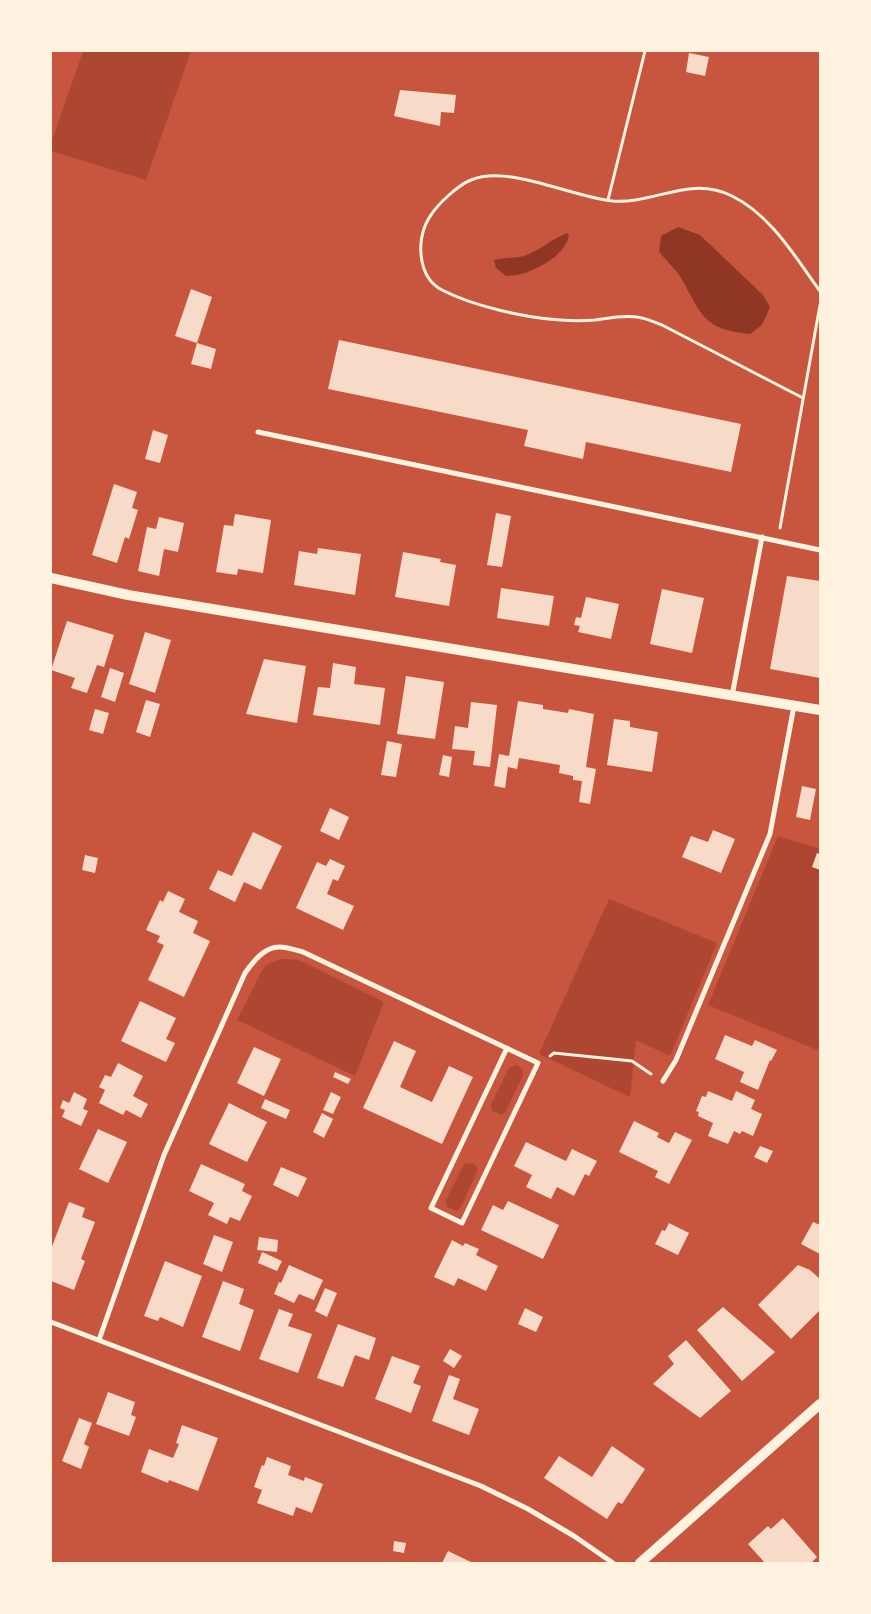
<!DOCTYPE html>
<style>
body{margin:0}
#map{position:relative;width:871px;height:1614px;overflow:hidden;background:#c8553d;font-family:"IBM Plex Sans",sans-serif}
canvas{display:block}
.frame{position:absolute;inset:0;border:52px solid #fff3e0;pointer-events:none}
</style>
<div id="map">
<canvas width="871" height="1614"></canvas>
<div class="frame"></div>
</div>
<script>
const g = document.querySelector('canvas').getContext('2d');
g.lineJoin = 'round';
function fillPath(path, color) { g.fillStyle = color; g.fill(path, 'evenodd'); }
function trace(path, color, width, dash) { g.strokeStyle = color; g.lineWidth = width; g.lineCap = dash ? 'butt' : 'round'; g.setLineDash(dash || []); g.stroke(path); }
fillPath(new Path2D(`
 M 83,51 L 191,51 L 146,180 L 51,151 L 51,143 Z
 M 778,836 L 820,849 L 820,1045 L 817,1050 L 708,1005 Z
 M 609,899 L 717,943 L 670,1056 L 636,1040 L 630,1097 L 539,1054 Z
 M 280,959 L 289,959 L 299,960 L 384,1002 L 355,1076 L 237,1020 L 261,972 L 266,965 Z
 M 515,1065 L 522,1068 L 523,1075 L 506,1111 L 502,1115 L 492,1111 L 491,1104 L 509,1068 Z
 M 471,1163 L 475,1164 L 478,1170 L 461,1207 L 457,1211 L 447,1207 L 446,1200 L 464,1164 Z`), '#ae4732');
fillPath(new Path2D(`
 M 678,227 L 700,235 L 763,295 L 770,307 L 762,325 L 750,334 C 701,329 702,314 680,276 C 674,268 666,260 659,252 L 661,236 Z
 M 567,233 L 569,236 C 564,255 543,266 525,273 C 519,275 512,275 506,276 L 496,268 L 494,260 C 506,257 518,259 529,254 C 543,248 552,239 567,233 Z`), '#8f3625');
fillPath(new Path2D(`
 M 689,53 L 709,57 L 705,76 L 686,72 Z
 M 400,90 L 456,95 L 454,113 L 441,112 L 440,126 L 394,116 Z
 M 191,289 L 212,297 L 197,343 L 175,336 Z
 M 339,340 L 741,424 L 731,472 L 586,442 L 583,459 L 524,446 L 528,430 L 328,389 Z
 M 197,343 L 216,349 L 211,369 L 191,364 Z
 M 153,430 L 168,435 L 160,463 L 145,459 Z
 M 114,484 L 137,492 L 132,508 L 138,510 L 129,539 L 125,537 L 117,563 L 92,555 Z
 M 496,513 L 511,516 L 502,567 L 487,565 Z
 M 235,514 L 271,520 L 263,573 L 238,569 L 237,575 L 216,572 L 224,525 L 233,526 Z
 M 159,517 L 184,523 L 178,552 L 164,549 L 159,576 L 138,571 L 147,527 L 156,529 Z
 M 318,548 L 361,554 L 355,595 L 294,585 L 299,551 L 317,554 Z
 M 403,552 L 441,559 L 440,562 L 456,565 L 449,606 L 395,597 Z
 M 787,576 L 820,581 L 820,678 L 770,669 Z
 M 501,588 L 554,596 L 549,626 L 497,618 Z
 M 662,589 L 704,598 L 692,653 L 650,644 Z
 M 586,597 L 619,604 L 611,639 L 578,632 L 580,626 L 574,625 L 576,617 L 581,618 Z
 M 67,621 L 114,635 L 104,667 L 97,665 L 87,693 L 71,688 L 75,678 L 51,670 Z
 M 145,632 L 171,640 L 155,693 L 129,684 Z
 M 264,659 L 306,666 L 297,723 L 246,714 Z
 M 333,663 L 356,667 L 354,684 L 385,688 L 380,725 L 313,715 L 318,687 L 330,688 Z
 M 110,668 L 124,673 L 115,702 L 101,697 Z
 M 406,676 L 444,682 L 435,739 L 397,734 Z
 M 146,700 L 160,704 L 150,737 L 136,732 Z
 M 518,701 L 543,705 L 543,709 L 556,711 L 568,713 L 569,709 L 594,714 L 586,767 L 596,769 L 590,804 L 579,802 L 582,781 L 573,780 L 573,776 L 559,773 L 560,765 L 519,758 L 517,769 L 508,767 L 505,788 L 494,786 L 499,754 L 509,756 Z
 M 471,702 L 497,705 L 490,767 L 473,765 L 475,751 L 452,749 L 455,726 L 468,728 Z
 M 95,709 L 109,713 L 103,734 L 89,730 Z
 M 614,719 L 630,721 L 630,727 L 658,732 L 652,772 L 607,765 Z
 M 387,741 L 402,744 L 396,777 L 381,775 Z
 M 443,755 L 452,757 L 449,777 L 439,775 Z
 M 802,786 L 816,789 L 810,820 L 796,817 Z
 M 330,808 L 349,817 L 339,840 L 320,831 Z
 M 713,830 L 735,839 L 721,873 L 682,857 L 691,836 L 708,842 Z
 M 253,832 L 282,846 L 261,890 L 244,882 L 235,902 L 209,889 L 218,870 L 232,876 Z
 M 817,853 L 820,854 L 820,870 L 812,867 Z
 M 85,855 L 98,858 L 95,873 L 82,870 Z
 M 330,859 L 345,866 L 338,881 L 333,879 L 327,894 L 354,906 L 343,930 L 296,908 L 317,862 L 326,866 Z
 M 168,891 L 185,899 L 179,912 L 198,921 L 193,933 L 210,941 L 184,997 L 148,980 L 164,945 L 157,942 L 160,936 L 146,930 L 160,900 L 163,902 Z
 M 140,1001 L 176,1018 L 166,1039 L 175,1043 L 166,1062 L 121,1041 Z
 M 725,1035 L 752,1046 L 755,1040 L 777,1050 L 771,1061 L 770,1060 L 758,1090 L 740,1082 L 744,1072 L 715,1059 Z
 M 394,1041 L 416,1051 L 400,1087 L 432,1102 L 449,1066 L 473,1077 L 442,1144 L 363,1108 Z
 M 254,1047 L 281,1059 L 264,1096 L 237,1083 Z
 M 118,1063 L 143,1076 L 133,1096 L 148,1104 L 141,1118 L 126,1110 L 123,1115 L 99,1103 L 105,1090 L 99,1087 L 105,1075 L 111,1077 Z
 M 335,1072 L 351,1079 L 348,1084 L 333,1077 Z
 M 708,1091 L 732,1101 L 736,1091 L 755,1100 L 751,1109 L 762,1114 L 753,1136 L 742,1131 L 740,1134 L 734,1131 L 728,1144 L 708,1136 L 713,1123 L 698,1116 L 699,1112 L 696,1111 L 702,1096 L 706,1097 Z
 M 74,1092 L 87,1099 L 83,1109 L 88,1111 L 81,1126 L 62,1117 L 65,1110 L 60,1108 L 63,1100 L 69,1103 Z
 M 331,1092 L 341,1097 L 333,1114 L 323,1110 Z
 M 265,1099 L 290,1110 L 286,1119 L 261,1108 Z
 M 229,1103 L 267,1122 L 247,1162 L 209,1144 Z
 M 322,1113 L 333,1119 L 324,1138 L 313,1132 Z
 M 634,1121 L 659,1133 L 657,1137 L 669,1143 L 675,1132 L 692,1140 L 669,1184 L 655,1177 L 658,1171 L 619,1152 Z
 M 98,1129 L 127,1142 L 108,1183 L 79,1169 Z
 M 526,1142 L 566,1161 L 572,1149 L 597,1161 L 589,1176 L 585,1174 L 574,1196 L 557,1187 L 551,1199 L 526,1187 L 532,1175 L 514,1166 Z
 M 760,1146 L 773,1151 L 767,1163 L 754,1157 Z
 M 201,1164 L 245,1184 L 242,1191 L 252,1196 L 240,1221 L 230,1217 L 227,1224 L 208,1215 L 214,1203 L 189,1191 Z
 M 281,1167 L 307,1178 L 298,1197 L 273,1185 Z
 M 508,1201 L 559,1225 L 543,1259 L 481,1230 L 493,1205 L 503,1210 Z
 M 69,1202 L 85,1208 L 82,1217 L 95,1222 L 81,1259 L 85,1261 L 74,1290 L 51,1281 L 51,1249 Z
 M 813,1222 L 820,1225 L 820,1254 L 801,1244 Z
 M 669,1223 L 689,1233 L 678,1255 L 655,1244 L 662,1230 L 665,1231 Z
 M 214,1235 L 233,1242 L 222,1272 L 203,1264 Z
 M 259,1237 L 278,1240 L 277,1252 L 257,1250 Z
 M 452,1240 L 463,1246 L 465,1243 L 479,1249 L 476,1255 L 498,1266 L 486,1291 L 458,1278 L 454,1286 L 434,1277 Z
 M 262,1252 L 282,1261 L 277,1271 L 258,1263 Z
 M 165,1261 L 202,1276 L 183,1327 L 160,1317 L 158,1321 L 144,1316 Z
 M 289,1265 L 323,1280 L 314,1300 L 299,1294 L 294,1303 L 274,1294 L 279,1282 L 281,1283 Z
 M 798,1265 L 810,1270 L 820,1279 L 820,1310 L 791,1339 L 758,1305 Z
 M 223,1281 L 244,1289 L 239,1304 L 254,1310 L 240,1351 L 202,1337 Z
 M 325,1288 L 337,1293 L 327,1317 L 315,1311 Z
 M 723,1307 L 775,1352 L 742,1381 L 697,1330 Z
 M 525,1308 L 543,1317 L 536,1332 L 518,1324 Z
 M 279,1309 L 293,1314 L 288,1326 L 312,1334 L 298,1373 L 259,1359 Z
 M 338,1324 L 376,1338 L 369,1360 L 355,1355 L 343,1387 L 317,1378 Z
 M 686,1340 L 731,1391 L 700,1418 L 653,1384 L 674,1364 L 668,1356 Z
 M 450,1349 L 462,1356 L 454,1368 L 443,1361 Z
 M 392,1356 L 420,1366 L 413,1383 L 421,1386 L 411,1413 L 375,1399 Z
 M 449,1375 L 460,1379 L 453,1399 L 479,1409 L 469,1435 L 432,1421 Z
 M 108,1392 L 135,1402 L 131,1415 L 136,1417 L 129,1436 L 96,1424 Z
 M 79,1418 L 92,1423 L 84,1444 L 89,1447 L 81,1469 L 62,1461 Z
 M 182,1425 L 218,1438 L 198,1491 L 169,1480 L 168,1483 L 141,1472 L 149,1449 L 173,1458 L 179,1444 L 176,1443 Z
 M 612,1446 L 645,1469 L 622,1504 L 618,1502 L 607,1519 L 544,1478 L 559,1456 L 592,1477 Z
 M 267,1457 L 291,1466 L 288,1475 L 304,1481 L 305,1477 L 323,1484 L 312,1513 L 296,1507 L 293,1516 L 257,1503 L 262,1490 L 254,1487 L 262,1465 L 264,1466 Z
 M 783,1518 L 817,1557 L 811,1563 L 765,1563 L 748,1544 L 768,1526 L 771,1529 Z
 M 394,1541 L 406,1543 L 404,1553 L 393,1551 Z
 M 448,1551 L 473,1563 L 442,1563 Z`), '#f7dbc8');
trace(new Path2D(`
 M 608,200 L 645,51
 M 803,398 L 662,325 C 654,322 646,318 637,317 C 623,315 609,318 595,320 C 584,321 572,321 560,320 C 525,318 473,306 442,290 C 417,277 415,237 431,215 C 438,204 458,185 471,180 C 508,164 571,197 613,201 C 655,204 690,175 732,196 C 771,215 795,257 820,291
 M 780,528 L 820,305
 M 550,1056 L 554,1053 L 632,1061 L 651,1074`), '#fff3e0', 3);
trace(new Path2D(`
 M 258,432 L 820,550
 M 732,696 L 762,537
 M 663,1081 L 676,1060 L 770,834 L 794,706
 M 51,1322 L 481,1486 L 528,1509 L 574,1536 L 613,1563
 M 99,1340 L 164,1155 L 245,973 C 253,962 264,947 279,947 C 287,947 296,950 303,952 L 538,1063 L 462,1223 L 431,1208 L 507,1048`), '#fff3e0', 5);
trace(new Path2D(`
 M 51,578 L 128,595 L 820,710
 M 640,1563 L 820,1404`), '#fff3e0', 10);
</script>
